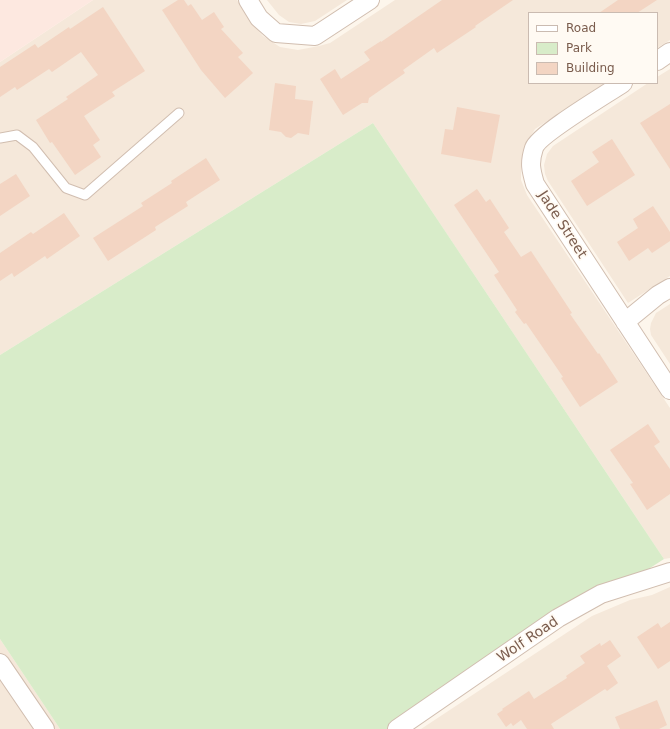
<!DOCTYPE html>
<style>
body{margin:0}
#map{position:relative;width:670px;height:729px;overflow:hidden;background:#fdf6ec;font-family:"DejaVu Sans",sans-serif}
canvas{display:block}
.legend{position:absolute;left:528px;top:12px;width:130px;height:72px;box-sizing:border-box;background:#fffaf3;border:1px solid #cabbb1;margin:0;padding:5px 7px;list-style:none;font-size:12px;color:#7a5c4d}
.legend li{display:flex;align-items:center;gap:8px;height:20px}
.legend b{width:20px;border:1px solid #cabbb1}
</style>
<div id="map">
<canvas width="670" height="729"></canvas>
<ul class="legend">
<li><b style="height:5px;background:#fff"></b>Road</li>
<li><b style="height:11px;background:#d8ecc9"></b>Park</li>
<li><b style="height:11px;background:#f3d5c3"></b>Building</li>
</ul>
</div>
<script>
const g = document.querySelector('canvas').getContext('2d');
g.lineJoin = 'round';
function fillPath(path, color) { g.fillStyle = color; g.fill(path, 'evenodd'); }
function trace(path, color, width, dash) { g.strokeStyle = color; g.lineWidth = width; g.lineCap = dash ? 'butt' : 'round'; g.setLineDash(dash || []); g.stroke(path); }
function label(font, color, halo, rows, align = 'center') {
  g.font = font + ' "DejaVu Sans",sans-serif'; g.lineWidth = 3.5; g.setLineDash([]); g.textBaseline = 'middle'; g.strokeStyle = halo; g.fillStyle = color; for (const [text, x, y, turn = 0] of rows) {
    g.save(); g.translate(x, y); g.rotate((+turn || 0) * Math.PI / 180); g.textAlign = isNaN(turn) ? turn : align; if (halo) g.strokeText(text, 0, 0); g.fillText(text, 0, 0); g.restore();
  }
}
fillPath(new Path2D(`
 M 93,0 L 237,0 L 251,22 L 263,36 L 280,47 L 298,50 L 319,46 L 330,43 L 395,0 L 670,0 L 670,40 L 657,48 L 657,13 L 529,13 L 529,83 L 605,83 L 535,129 L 527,142 L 521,162 L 521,180 L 527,195 L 670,408 L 670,558 L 664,559 L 373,123 L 0,355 L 0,62 Z
 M 267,0 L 347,0 L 315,21 L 301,24 L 289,22 L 279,15 Z
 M 670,69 L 670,276 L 628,303 L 548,181 L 545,174 L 544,165 L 547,154 L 553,146 L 648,83 L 657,83 L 657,77 Z
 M 670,304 L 670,364 L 651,335 L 650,329 L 651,323 L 656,313 Z
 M 670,587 L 670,729 L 421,729 L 592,616 L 630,600 L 652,595 Z
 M 0,639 L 60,729 L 0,729 Z`), '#f5e8da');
fillPath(new Path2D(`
 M 0,0 L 93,0 L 0,62 Z`), '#fde8e0');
fillPath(new Path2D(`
 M 373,123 L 664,559 L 401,729 L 60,729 L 0,639 L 0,355 Z`), '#d8ecc9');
fillPath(new Path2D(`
 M 178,0 L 184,0 L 188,6 L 191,4 L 202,20 L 214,12 L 224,27 L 221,29 L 243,53 L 238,57 L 253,73 L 225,98 L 201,70 L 162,10 Z
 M 442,0 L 513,0 L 475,26 L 476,27 L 437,53 L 434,48 L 403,70 L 405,73 L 369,98 L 368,103 L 362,103 L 343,115 L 320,79 L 335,69 L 341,79 L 370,60 L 364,52 L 381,41 L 381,42 Z
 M 618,0 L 657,0 L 637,13 L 599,13 Z
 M 103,7 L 145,71 L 112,92 L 115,96 L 84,116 L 100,140 L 93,145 L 101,157 L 75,175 L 52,142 L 50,143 L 36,120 L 68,99 L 66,97 L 98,75 L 81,52 L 52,72 L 49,69 L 17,90 L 15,87 L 0,97 L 0,67 L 35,44 L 38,48 L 69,27 L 70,29 Z
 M 275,83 L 296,86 L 295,99 L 313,101 L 309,135 L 298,133 L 291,138 L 286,137 L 281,132 L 269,130 Z
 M 670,104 L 670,169 L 640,123 Z
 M 457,107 L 500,115 L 491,163 L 441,154 L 445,129 L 453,130 Z
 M 612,139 L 635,175 L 587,206 L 571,181 L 599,162 L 592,152 Z
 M 206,158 L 220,180 L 186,202 L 188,206 L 155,227 L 156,230 L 108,261 L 93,238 L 143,206 L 141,203 L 172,183 L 171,181 Z
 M 16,174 L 30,196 L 0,216 L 0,184 Z
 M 477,189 L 486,202 L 490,199 L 509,228 L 504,232 L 521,257 L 531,251 L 572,313 L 570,314 L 598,354 L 599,353 L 618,382 L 580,407 L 561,378 L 563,377 L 526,323 L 524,324 L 515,312 L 517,310 L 494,275 L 499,272 L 454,205 Z
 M 653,206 L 670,232 L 670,241 L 652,253 L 648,248 L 629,261 L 617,242 L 638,228 L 633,219 Z
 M 64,213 L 80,236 L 47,259 L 45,256 L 14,277 L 12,273 L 0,281 L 0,253 L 31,232 L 33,234 Z
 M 648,424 L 660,442 L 654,446 L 670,469 L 670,494 L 647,510 L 630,484 L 633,483 L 610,450 Z
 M 670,622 L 670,661 L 658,669 L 637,637 L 658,623 L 661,628 Z
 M 610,640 L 621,656 L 607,666 L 618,683 L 607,691 L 605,689 L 551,724 L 554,729 L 527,729 L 521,720 L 513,726 L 511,723 L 506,727 L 497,714 L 503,710 L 502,709 L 529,691 L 534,699 L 567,678 L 566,676 L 585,663 L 580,656 L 600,643 L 601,646 Z
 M 657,700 L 667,725 L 659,729 L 620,729 L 615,717 Z`), '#f3d5c3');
const service = new Path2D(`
 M 0,138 L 17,135 L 33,147 L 66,188 L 85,195 L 179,113`);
const minor = new Path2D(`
 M 248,0 L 259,18 L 276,33 L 315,36 L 370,0
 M 657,61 L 670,52
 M 623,83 C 607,94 539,134 534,148 C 529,163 531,170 535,184 L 670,390
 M 625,322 L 658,295 L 670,288
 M 0,663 L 45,729
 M 397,729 L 558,618 L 601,594 L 670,572`);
trace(service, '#d1beb0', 11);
trace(minor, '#d1beb0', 20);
trace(service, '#fff', 9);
trace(minor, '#fff', 18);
label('14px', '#7a5c4d', '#fffaf3', [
 ["Jade Street",562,225,57],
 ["Wolf Road",528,640,-34]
]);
</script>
